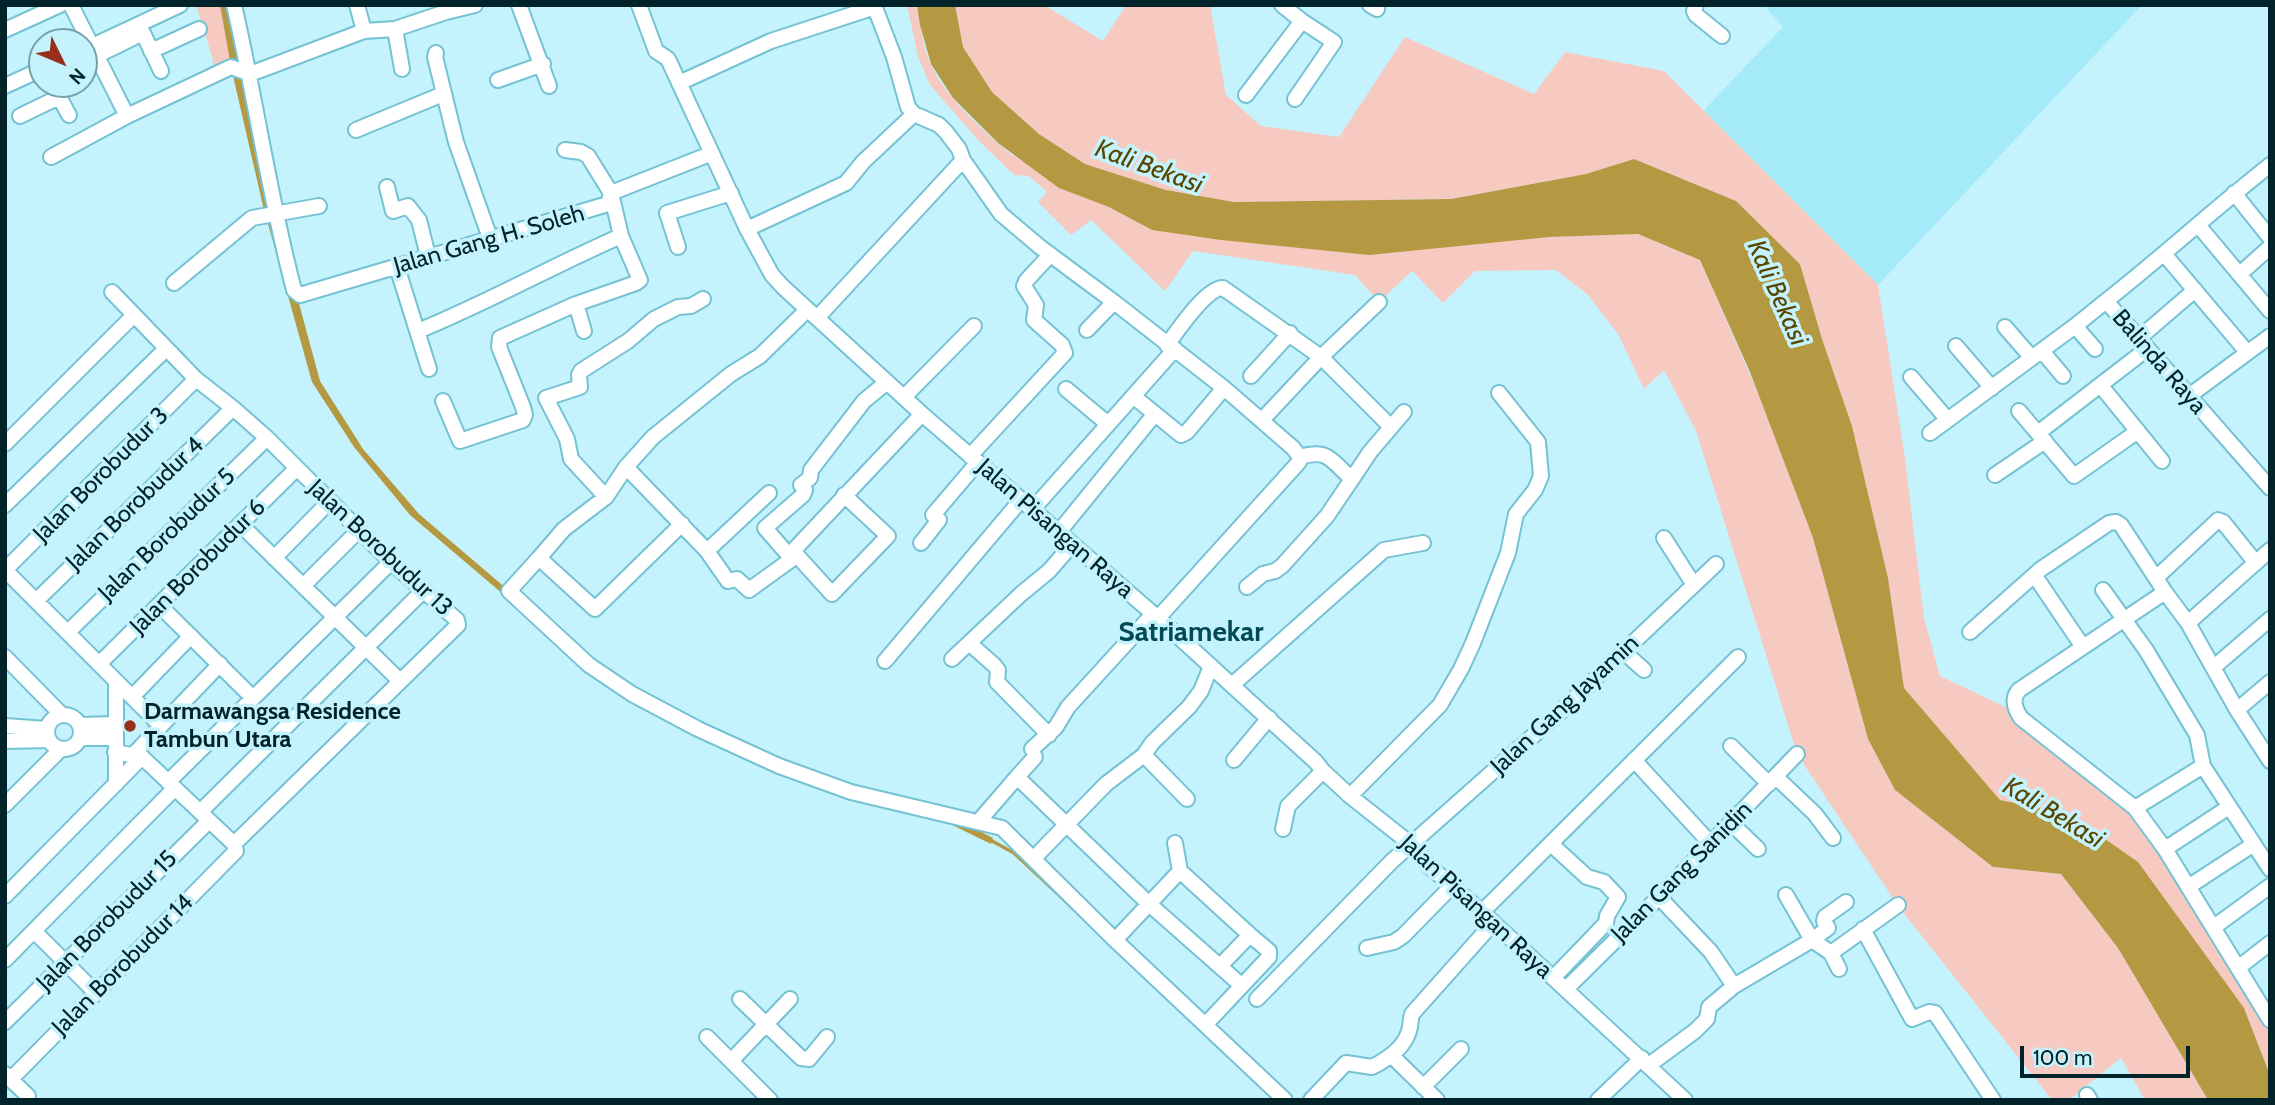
<!DOCTYPE html>
<style>
body{margin:0}
#map{position:relative;width:2275px;height:1105px;overflow:hidden;background:#c5f3fd;font-family:Cabin,sans-serif}
canvas{display:block}
.frame{position:absolute;inset:0;border:7px solid #012329;pointer-events:none}
.north{position:absolute;left:28px;top:28px;width:70px;height:70px;box-sizing:border-box;background:#c5f3fd;border:2px solid #77a0a8;border-radius:50%;rotate:133deg;font-size:19px;font-weight:700;line-height:28px;text-align:center;color:#012329}
.north::after{content:'';display:block;margin:auto;width:24px;height:32px;background:#982e1c;clip-path:polygon(50% 0,100% 100%,50% 72%,0 100%)}
.scale{position:absolute;left:2020px;top:1046px;width:170px;height:32px;box-sizing:border-box;border:4px solid #012329;border-top:0;padding-left:9px;font-size:21px;line-height:24px;white-space:nowrap;color:#012329;-webkit-text-stroke:5px #c5f3fd;paint-order:stroke}
</style>
<div id="map">
<canvas width="2275" height="1105"></canvas>
<div class="frame"></div>
<div class="north">N</div>
<div class="scale">100 m</div>
</div>
<script>
const g = document.querySelector('canvas').getContext('2d');
g.lineJoin = 'round';
function fillPath(path, color) { g.fillStyle = color; g.fill(path, 'evenodd'); }
function trace(path, color, width, dash) { g.strokeStyle = color; g.lineWidth = width; g.lineCap = dash ? 'butt' : 'round'; g.setLineDash(dash || []); g.stroke(path); }
function label(font, color, halo, rows, align = 'center') {
  g.font = font + ' Cabin,sans-serif'; g.lineWidth = 7; g.setLineDash([]); g.textBaseline = 'middle'; g.strokeStyle = halo; g.fillStyle = color; for (const [text, x, y, turn = 0] of rows) {
    g.save(); g.translate(x, y); g.rotate((+turn || 0) * Math.PI / 180); g.textAlign = isNaN(turn) ? turn : align; if (halo) g.strokeText(text, 0, 0); g.fillText(text, 0, 0); g.restore();
  }
}
fillPath(new Path2D(`
 M 1764,5 L 2142,5 L 1878,285 L 1704,110 L 1783,27 Z`), '#a4eaf9');
fillPath(new Path2D(`
 M 196,5 L 220,5 L 231,67 L 214,74 L 213,60 Z
 M 907,5 L 917,5 C 920,24 923,47 931,65 C 946,98 984,132 1012,155 L 1152,230 L 1549,237 L 1638,234 L 1700,260 L 1758,393 L 1813,538 L 1868,739 L 1895,790 L 1993,867 L 2061,874 L 2118,948 L 2208,1100 L 2145,1100 L 2121,1058 L 2069,1100 L 2052,1100 L 1898,906 L 1797,754 L 1696,431 L 1664,370 L 1644,389 L 1618,334 L 1588,295 L 1556,270 L 1475,271 L 1443,303 L 1412,271 L 1379,302 L 1355,275 L 1193,251 L 1165,291 L 1091,220 L 1071,235 L 1038,202 L 1047,192 L 1029,176 L 1014,175 L 979,141 L 930,85 L 918,57 Z
 M 955,5 L 1044,5 L 1103,41 L 1126,5 L 1210,5 L 1226,95 L 1261,126 L 1339,137 L 1405,37 L 1534,94 L 1565,52 L 1664,71 L 1878,285 L 1905,458 L 1924,618 L 1940,676 L 2018,713 L 2135,808 L 2270,1020 L 2270,1075 L 2244,1008 L 2069,814 L 2000,800 L 1904,688 L 1888,578 L 1852,426 L 1822,339 L 1800,264 L 1736,201 L 1634,159 L 1586,174 L 1451,199 L 1234,202 L 1166,190 L 1085,164 L 1039,134 L 992,92 L 963,47 Z`), '#f6cac1');
fillPath(new Path2D(`
 M 220,5 L 234,5 L 275,215 L 320,381 L 363,449 L 419,514 L 501,584 L 577,656 L 735,746 L 962,822 L 993,838 L 991,844 L 948,823 L 797,781 L 720,746 L 582,667 L 497,589 L 410,515 L 354,447 L 312,382 L 263,206 L 231,67 Z
 M 917,5 L 955,5 L 963,47 L 992,92 L 1039,134 L 1085,164 L 1166,190 L 1234,202 L 1451,199 L 1586,174 L 1634,159 L 1736,201 L 1800,264 L 1822,339 L 1852,426 L 1888,578 L 1904,688 L 2000,800 L 2069,814 L 2138,862 L 2244,1008 L 2270,1075 L 2270,1100 L 2208,1100 L 2118,948 L 2061,874 L 1993,867 L 1895,790 L 1868,739 L 1813,538 L 1750,372 L 1700,260 L 1638,234 L 1549,237 L 1369,255 L 1221,240 L 1152,230 L 1109,207 L 1059,188 L 998,143 L 953,98 L 931,64 L 920,25 Z`), '#b49942');
trace(new Path2D(`
 M 992,841 L 1014,853 L 1076,911`), '#b49942', 3.5);
const minor = new Path2D(`
 M 71,5 L 127,116
 M 234,5 C 256,100 269,196 294,290 L 300,295 L 608,204 L 611,193 L 710,154
 M 357,5 L 364,31
 M 519,5 L 549,86
 M 639,5 L 656,51 L 668,59 L 747,229 L 772,275 L 783,287 L 922,414 L 1158,618 L 1316,762 L 1323,771 L 1350,796 L 1412,845 L 1429,866 L 1482,912 L 1685,1100
 M 874,5 L 894,57 L 908,107 L 914,114 L 939,125 L 946,132 L 959,149 L 963,160 L 1001,214 L 1040,247 L 1114,302 L 1224,388 L 1293,448 L 1300,457 L 1299,462 L 1158,618
 M 1282,5 L 1302,21 L 1334,42 L 1295,99
 M 1370,5 L 1377,9
 M 1696,5 L 1694,11 L 1696,15 L 1722,36
 M 395,29 L 402,69
 M 5,30 L 60,5
 M 86,49 L 180,5
 M 151,51 L 199,29
 M 436,53 L 435,57 L 456,142 L 490,238
 M 84,62 L 143,33 L 161,71
 M 498,80 L 543,64
 M 679,83 L 771,41 L 875,7
 M 52,84 L 69,115
 M 5,86 L 42,69
 M 1246,95 L 1302,21
 M 20,116 L 59,97
 M 356,130 L 443,94
 M 51,157 L 127,116 L 231,67 L 250,74 L 364,31 L 395,29 L 446,12 L 475,5
 M 2270,165 C 2214,209 2162,257 2106,301 L 2270,488
 M 387,187 L 393,211 L 408,206 L 419,220 L 428,256
 M 2234,193 L 2270,238
 M 2198,225 L 2270,311
 M 747,229 L 846,183 L 863,162 L 914,114
 M 678,247 L 667,213 L 731,193
 M 2165,255 L 2247,352
 M 397,267 L 429,369
 M 2241,273 L 2270,247
 M 174,283 L 252,218 L 319,206
 M 112,292 L 196,379 L 233,408 L 267,438 L 391,562 L 457,620 L 458,625 L 234,844
 M 576,304 L 584,331
 M 817,318 L 963,160
 M 2075,326 L 2095,349
 M 2005,327 L 2032,358
 M 1087,330 L 1114,302
 M 418,331 C 487,303 552,266 621,236
 M 2138,339 L 2195,290
 M 1167,345 C 1178,330 1206,288 1223,288 L 1321,357 L 1391,427
 M 1956,346 L 1992,388
 M 2042,351 L 2063,376
 M 1251,376 L 1290,333
 M 1911,377 L 1948,420
 M 2101,386 L 2162,461
 M 1066,389 L 1108,424
 M 1133,396 L 1181,435 L 1187,432 L 1224,388
 M 2189,396 L 2270,336
 M 904,397 L 974,326
 M 443,401 L 460,441 L 523,420 L 525,415 L 523,407 L 499,347 L 500,338 L 576,304 L 636,283 L 640,280 L 621,236 L 611,193 L 588,156 L 581,152 L 565,150
 M 2019,411 L 2074,476 L 2138,431
 M 1262,420 L 1321,357 L 1379,302
 M 1930,433 L 2075,326 L 2106,301
 M 2038,433 L 2147,349
 M 5,444 L 133,316
 M 970,456 L 1065,353 L 1062,345 L 1034,320 L 1036,305 L 1024,286 L 1026,281 L 1050,255
 M 626,467 L 707,551 L 728,581 L 737,579 L 749,590 L 792,559 L 793,551 L 922,414
 M 1995,475 L 2045,441
 M 1352,479 L 1370,452 L 1404,412
 M 606,497 L 571,459 L 567,439 L 546,398 L 580,387 L 579,375 L 581,371 L 628,341 L 654,319 L 678,307 L 691,306 L 703,299
 M 5,505 L 166,349
 M 1032,510 L 1175,349
 M 240,524 L 400,681
 M 682,524 L 595,609 L 539,558 L 564,529 L 606,497 L 626,467 L 653,437 L 731,374 L 760,356 L 807,310
 M 1058,533 L 1154,415
 M 1664,538 L 1694,585
 M 921,543 L 939,520 L 933,515 L 978,462
 M 707,551 L 769,493
 M 793,551 L 832,594 L 888,536 L 844,495
 M 274,558 L 329,502
 M 539,558 L 509,591 L 589,665 L 632,694 L 698,729 L 779,766 L 851,792 L 1002,828 L 1115,940 L 1285,1100
 M 792,559 L 765,528 L 803,495 L 805,490 L 801,485 L 810,478 L 811,470 L 864,401 L 887,382
 M 2035,576 L 2083,647
 M 2156,578 L 2218,520 L 2223,522 L 2256,563
 M 303,586 L 359,530
 M 1247,587 L 1263,574 L 1275,571 L 1282,566 L 1327,516 L 1352,479 C 1331,461 1329,448 1300,457
 M 2103,590 L 2146,650 L 2197,735 L 2203,766 L 2270,869
 M 2165,592 L 2019,690 C 2011,699 2015,709 2021,718 L 2135,808 L 2165,849 L 2270,1020
 M 36,601 L 233,408
 M 159,605 L 253,698
 M 2188,623 L 2270,550
 M 68,632 L 267,438
 M 1970,632 L 2041,569 L 2109,523 L 2116,522 L 2121,525 L 2165,592 L 2188,623 L 2237,710 L 2270,761
 M 969,643 L 994,665 L 998,670 L 997,682 L 1049,735
 M 1624,652 L 1644,670
 M 5,657 L 62,715
 M 952,659 L 1021,594 L 1049,571 L 1068,549 L 1067,541
 M 885,661 L 1021,500
 M 99,664 L 296,469
 M 2214,667 L 2270,619
 M 1232,685 L 1384,550 L 1423,543
 M 132,697 L 191,636
 M 2237,710 L 2270,682
 M47 732a17 17 0 1 1 34 0a17 17 0 1 1-34 0Z
 M 80,725 L 115,724
 M 160,725 L 5,570 L 196,379
 M 5,726 L 47,729
 M 80,738 L 115,738
 M 5,741 L 48,740
 M 1731,746 L 1769,784
 M 1032,749 L 1056,727 L 1068,707 L 1152,615
 M 133,755 L 220,664
 M 1144,755 L 1187,799
 M 1035,757 L 1017,777 L 1148,903 L 1241,985
 M 1234,760 L 1269,718
 M 1634,760 L 1711,844
 M 1776,777 L 1815,814 L 1833,838
 M 168,782 L 391,562
 M 116,784 L 116,681
 M 1350,796 L 1440,705 L 1461,669 L 1473,643 L 1508,553 L 1516,514 L 1535,490 L 1541,476 L 1538,442 L 1499,393
 M 5,805 L 60,750
 M 2135,808 L 2203,766
 M 200,812 L 424,590
 M 979,821 L 1017,777
 M 1731,823 L 1758,849
 M 1283,829 L 1288,806 L 1323,771
 M 1551,844 L 1587,877 L 1604,882 L 1618,897 L 1607,916 L 1606,923 L 1553,978
 M 2165,849 L 2229,807
 M 1034,858 L 1106,784 L 1144,755 L 1152,743 L 1189,707 L 1201,691 L 1211,666
 M 1180,871 L 1250,935 L 1221,965
 M 2188,887 L 2254,844
 M 5,896 L 142,757
 M 1659,897 L 1711,952 L 1734,986
 M 1482,912 L 1738,657
 M 2214,927 L 2270,886
 M 1863,929 L 1912,1019 L 1929,1012 L 1935,1013 L 1993,1100
 M 34,931 L 96,993
 M 1115,940 L 1180,871 L 1175,843
 M 1367,948 L 1394,942 L 1403,936 L 1453,885
 M 1831,953 L 1898,905
 M 5,960 L 175,788
 M 2238,968 L 2270,943
 M 1839,969 L 1831,953 L 1812,940 L 1828,928 L 1824,921 L 1825,917 L 1846,902
 M 1566,989 L 1659,897 L 1797,754
 M 740,999 L 801,1058 L 809,1059 L 827,1037
 M 1257,999 L 1392,861 L 1560,712 L 1716,564
 M 5,1022 L 209,821
 M 1206,1024 L 1269,957 L 1269,951 L 1250,935
 M 707,1037 L 770,1100
 M 1391,1055 L 1437,1100
 M 731,1061 L 790,999
 M 1649,1065 L 1695,1031 L 1707,1019 L 1709,1007 L 1734,986 L 1812,940 L 1786,895
 M 5,1074 L 28,1096
 M 11,1079 L 236,851 L 234,844 L 142,757 L 115,752
 M 1423,1087 L 1461,1049
 M 2087,1095 L 2090,1100
 M 1311,1100 L 1346,1063 L 1372,1067 C 1386,1060 1404,1048 1409,1031 C 1411,1025 1410,1020 1412,1014 L 1493,923
 M 1598,1100 L 1642,1058`);
trace(minor, '#74c2d3', 18);
trace(minor, '#fff', 14);
for (const [x, y, r, color] of [
 [130,726,7,"#982e1c"]
]) { const dot = new Path2D(); dot.arc(x, y, r, 0, 2 * Math.PI); g.fillStyle = color; g.fill(dot); trace(dot, '#c5f3fd', 2.5); }
label('24px', '#012329', '#c5f3fd', [
 ["Jalan Gang H. Soleh",489,240,-16],
 ["Balinda Raya",2159,362,49],
 ["Jalan Borobudur 3",101,475,-45],
 ["Jalan Borobudur 4",135,504,-44],
 ["Jalan Pisangan Raya",1055,529,41],
 ["Jalan Borobudur 5",167,535,-44],
 ["Jalan Borobudur 13",380,548,43],
 ["Jalan Borobudur 6",198,567,-45],
 ["Jalan Gang Jayamin",1565,705,-43],
 ["Jalan Gang Sanidin",1682,872,-45],
 ["Jalan Pisangan Raya",1476,907,43],
 ["Jalan Borobudur 15",107,921,-45],
 ["Jalan Borobudur 14",123,965,-45]
]);
label('bold 24px', '#012329', '#c5f3fd', [
 ["Darmawangsa Residence",144,712],
 ["Tambun Utara",144,740]
], 'left');
label('italic 26px', '#594700', '#c5f3fd', [
 ["Kali Bekasi",1149,167,20],
 ["Kali Bekasi",1777,293,66],
 ["Kali Bekasi",2053,813,31]
]);
label('bold 28px', '#024a55', '#c5f3fd', [
 ["Satriamekar",1191,633]
]);
</script>
